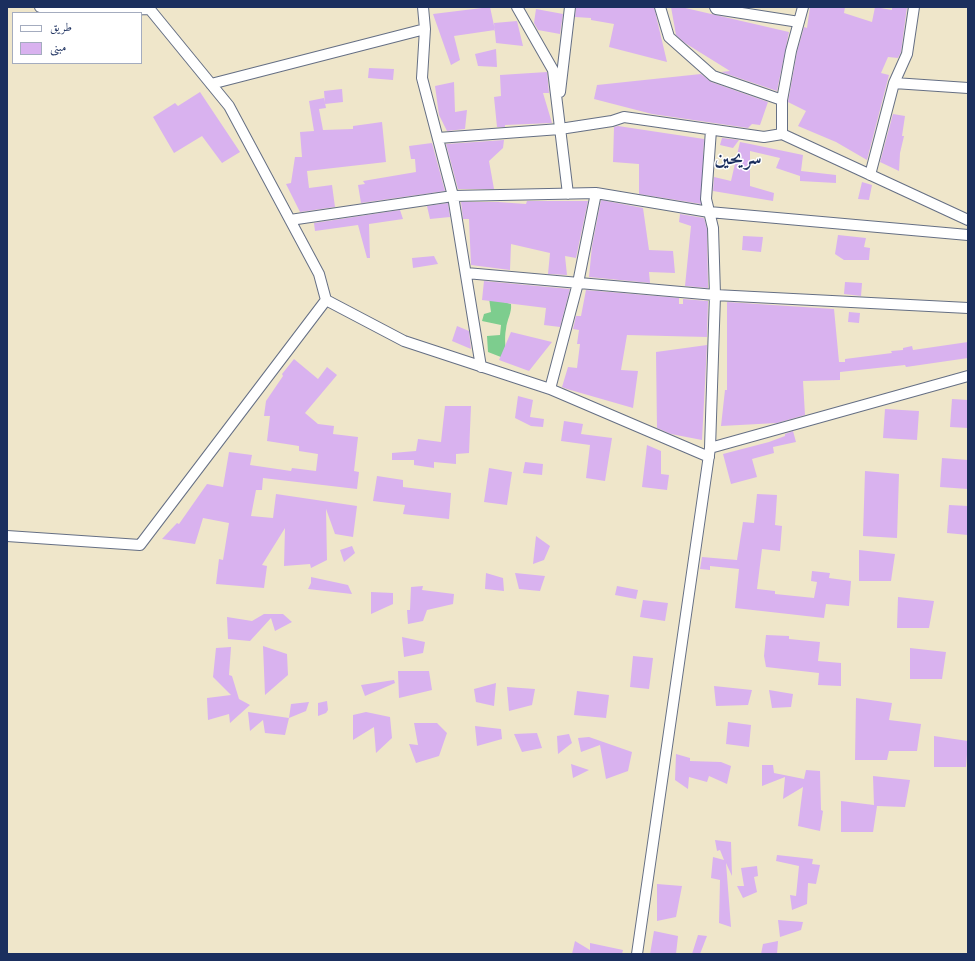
<!DOCTYPE html>
<meta charset="utf-8">
<style>
body{margin:0}
#map{position:relative;width:975px;height:961px;overflow:hidden;background:#efe6ca;font-family:"Gentium Book Plus",Amiri,serif}
canvas{display:block}
.frame{position:absolute;inset:0;border:8px solid #1b2f5e;pointer-events:none}
.legend{position:absolute;left:12px;top:12px;width:130px;height:52px;box-sizing:border-box;background:#fff;border:1px solid #a4acbf;margin:0;padding:5px 7px;list-style:none;font-size:12px;color:#1b2f5e}
.legend li{display:flex;align-items:center;gap:8px;height:20px}
.legend b{width:20px;border:1px solid #a4acbf}
</style>
<div id="map">
<canvas width="975" height="961"></canvas>
<div class="frame"></div>
<ul class="legend">
<li><b style="height:5px;background:#fff"></b>طريق</li>
<li><b style="height:11px;background:#d9b2ef"></b>مبنى</li>
</ul>
</div>
<script>
const g = document.querySelector('canvas').getContext('2d');
g.lineJoin = 'round';
function fillPath(path, color) { g.fillStyle = color; g.fill(path, 'evenodd'); }
function trace(path, color, width, dash) { g.strokeStyle = color; g.lineWidth = width; g.lineCap = dash ? 'butt' : 'round'; g.setLineDash(dash || []); g.stroke(path); }
function label(font, color, halo, rows, align = 'center') {
  g.font = font + ' "Gentium Book Plus",Amiri,serif'; g.lineWidth = 3; g.setLineDash([]); g.textBaseline = 'middle'; g.strokeStyle = halo; g.fillStyle = color; for (const [text, x, y, turn = 0] of rows) {
    g.save(); g.translate(x, y); g.rotate((+turn || 0) * Math.PI / 180); g.textAlign = isNaN(turn) ? turn : align; if (halo) g.strokeText(text, 0, 0); g.fillText(text, 0, 0); g.restore();
  }
}
fillPath(new Path2D(`
 M 489,298 L 511,304 C 512,313 507,319 506,329 C 504,339 506,349 506,359 L 488,352 L 487,336 L 500,335 L 501,325 L 482,321 L 484,314 L 491,312 Z`), '#7dcd8e');
fillPath(new Path2D(`
 M 490,7 L 495,30 L 454,36 L 460,60 L 451,65 L 433,14 Z
 M 576,7 L 654,7 L 667,62 L 609,47 L 614,24 L 591,20 L 591,18 L 575,17 Z
 M 671,7 L 681,7 L 789,32 L 777,91 L 721,72 L 730,71 L 685,43 L 676,35 Z
 M 810,7 L 845,7 L 844,13 L 872,22 L 875,7 L 892,10 L 892,7 L 907,7 L 901,52 L 898,58 L 888,57 L 881,73 L 889,75 L 867,160 L 836,142 L 798,126 L 806,111 L 788,102 L 797,52 L 804,27 L 807,28 Z
 M 536,9 L 563,14 L 560,34 L 538,30 L 534,23 Z
 M 517,21 L 523,46 L 496,43 L 494,23 Z
 M 496,49 L 497,67 L 478,66 L 475,54 Z
 M 369,68 L 394,69 L 393,80 L 368,78 Z
 M 547,72 L 549,93 L 543,93 L 552,123 L 505,125 L 505,127 L 497,127 L 494,97 L 501,96 L 500,75 Z
 M 701,74 L 711,82 L 768,102 L 760,125 L 752,124 L 748,128 L 652,114 L 594,99 L 597,85 Z
 M 454,82 L 455,112 L 467,110 L 465,129 L 447,131 L 439,115 L 435,86 Z
 M 342,89 L 343,102 L 325,104 L 324,91 Z
 M 200,92 L 240,152 L 222,163 L 202,136 L 174,153 L 153,117 L 175,103 L 178,106 Z
 M 324,98 L 326,108 L 319,109 L 323,130 L 353,129 L 353,126 L 382,122 L 386,162 L 307,171 L 309,188 L 332,185 L 335,207 L 300,212 L 286,184 L 291,183 L 295,157 L 302,157 L 300,132 L 314,131 L 309,101 Z
 M 893,114 L 905,116 L 902,136 L 904,136 L 900,153 L 899,171 L 880,162 Z
 M 618,126 L 704,139 L 701,204 L 639,194 L 639,164 L 613,162 L 614,127 Z
 M 722,138 L 739,140 L 733,148 L 720,145 Z
 M 504,140 L 503,148 L 489,161 L 494,189 L 458,189 L 446,144 Z
 M 740,142 L 750,144 L 750,146 L 750,144 L 803,155 L 801,171 L 836,175 L 836,183 L 800,181 L 800,176 L 776,168 L 780,158 L 750,151 L 750,186 L 774,193 L 773,201 L 713,191 L 714,177 L 731,181 Z
 M 432,143 L 445,191 L 361,203 L 358,185 L 365,184 L 363,181 L 416,172 L 415,159 L 411,159 L 409,146 Z
 M 862,182 L 872,185 L 869,200 L 858,199 Z
 M 601,200 L 643,208 L 649,250 L 673,251 L 675,273 L 649,272 L 650,283 L 589,277 L 592,246 Z
 M 527,201 L 588,201 L 576,258 L 565,256 L 567,275 L 548,274 L 550,253 L 511,244 L 510,270 L 471,265 L 469,219 L 463,219 L 461,202 L 498,202 L 526,204 Z
 M 448,203 L 450,217 L 430,219 L 427,206 Z
 M 400,210 L 403,219 L 369,224 L 370,258 L 367,258 L 358,225 L 315,231 L 314,223 Z
 M 680,214 L 704,218 L 707,229 L 708,288 L 685,286 L 691,226 L 679,222 Z
 M 838,235 L 866,238 L 864,247 L 870,248 L 869,260 L 844,260 L 835,254 Z
 M 743,236 L 763,237 L 761,252 L 742,250 Z
 M 434,256 L 438,264 L 413,268 L 412,258 Z
 M 484,281 L 570,289 L 560,327 L 544,325 L 546,308 L 482,300 Z
 M 845,282 L 862,283 L 861,296 L 844,294 Z
 M 586,290 L 679,298 L 679,304 L 683,304 L 683,299 L 708,301 L 707,337 L 627,335 L 621,370 L 638,371 L 633,408 L 567,389 L 562,387 L 568,367 L 577,368 L 580,344 L 577,344 L 579,330 L 573,329 L 576,316 L 581,316 Z
 M 727,302 L 834,309 L 839,362 L 845,362 L 845,359 L 892,353 L 891,351 L 903,350 L 903,348 L 912,346 L 913,350 L 968,342 L 968,358 L 906,367 L 905,365 L 840,372 L 840,380 L 803,381 L 805,415 L 777,423 L 721,426 L 725,390 L 727,390 Z
 M 849,312 L 860,313 L 859,323 L 848,322 Z
 M 457,326 L 469,331 L 471,349 L 452,341 Z
 M 511,332 L 552,342 L 529,371 L 499,360 Z
 M 707,345 L 702,440 L 671,434 L 657,428 L 656,352 Z
 M 294,359 L 318,379 L 327,367 L 337,375 L 305,413 L 318,424 L 334,426 L 333,434 L 358,437 L 354,471 L 359,472 L 357,489 L 263,478 L 262,490 L 256,490 L 251,516 L 273,518 L 276,494 L 357,506 L 353,537 L 335,534 L 326,509 L 327,560 L 311,568 L 310,564 L 284,566 L 285,528 L 262,565 L 267,566 L 264,588 L 216,584 L 219,559 L 223,560 L 229,523 L 203,518 L 195,544 L 162,539 L 177,523 L 179,524 L 207,484 L 223,487 L 229,452 L 252,455 L 250,465 L 291,471 L 292,468 L 316,471 L 318,454 L 299,451 L 299,446 L 267,441 L 270,416 L 264,416 L 266,401 L 283,376 L 282,374 Z
 M 518,396 L 533,400 L 530,417 L 544,419 L 543,427 L 531,426 L 515,418 Z
 M 952,399 L 968,400 L 968,428 L 950,427 Z
 M 445,406 L 471,406 L 469,453 L 456,454 L 456,464 L 434,462 L 434,468 L 414,465 L 414,460 L 392,460 L 392,453 L 416,451 L 418,439 L 441,442 Z
 M 885,409 L 919,411 L 917,440 L 883,438 Z
 M 564,421 L 583,424 L 581,434 L 612,438 L 605,481 L 586,478 L 590,445 L 561,441 Z
 M 793,431 L 796,442 L 773,447 L 774,453 L 752,459 L 757,477 L 731,484 L 723,454 L 769,442 L 785,436 L 785,434 Z
 M 647,445 L 661,451 L 661,474 L 669,475 L 667,490 L 642,487 Z
 M 942,458 L 968,460 L 968,489 L 940,487 Z
 M 525,462 L 543,464 L 542,475 L 523,473 Z
 M 489,468 L 512,472 L 507,505 L 484,502 Z
 M 865,471 L 899,474 L 897,538 L 863,536 Z
 M 377,476 L 403,480 L 403,487 L 451,493 L 449,519 L 403,514 L 405,505 L 373,501 Z
 M 757,494 L 777,495 L 775,525 L 782,526 L 780,551 L 762,549 L 757,589 L 775,591 L 775,594 L 814,598 L 817,582 L 811,581 L 812,571 L 830,573 L 829,578 L 851,581 L 849,606 L 826,604 L 824,618 L 735,608 L 739,569 L 710,566 L 710,570 L 700,569 L 702,557 L 737,560 L 743,522 L 754,523 Z
 M 949,505 L 968,506 L 968,535 L 947,533 Z
 M 536,536 L 550,546 L 544,560 L 533,564 Z
 M 352,546 L 355,553 L 344,562 L 340,550 Z
 M 859,550 L 895,554 L 891,581 L 859,581 Z
 M 486,573 L 503,578 L 504,591 L 485,589 Z
 M 515,573 L 545,576 L 540,591 L 519,589 Z
 M 311,577 L 348,585 L 352,594 L 308,589 L 311,583 Z
 M 423,586 L 422,590 L 454,594 L 453,604 L 427,610 L 423,621 L 408,624 L 407,610 L 410,610 L 411,587 Z
 M 617,586 L 638,590 L 636,599 L 615,595 Z
 M 371,592 L 393,593 L 393,604 L 371,614 Z
 M 898,597 L 934,601 L 929,628 L 897,628 Z
 M 643,600 L 668,603 L 665,621 L 640,617 Z
 M 264,614 L 283,614 L 292,622 L 275,631 L 271,618 L 250,641 L 228,639 L 227,617 L 252,621 Z
 M 766,635 L 789,636 L 789,639 L 820,642 L 818,661 L 841,663 L 841,686 L 818,685 L 819,673 L 766,667 L 764,656 Z
 M 402,637 L 425,642 L 423,653 L 404,657 Z
 M 263,646 L 287,654 L 288,675 L 265,695 Z
 M 231,647 L 229,675 L 232,676 L 239,699 L 250,705 L 230,723 L 229,714 L 208,720 L 207,698 L 231,695 L 213,677 L 216,648 Z
 M 910,648 L 946,652 L 942,679 L 910,679 Z
 M 633,656 L 653,658 L 649,689 L 630,687 Z
 M 398,671 L 429,671 L 432,690 L 399,698 Z
 M 394,680 L 395,683 L 365,696 L 361,685 Z
 M 496,683 L 494,706 L 476,702 L 474,689 Z
 M 714,686 L 752,690 L 748,705 L 716,706 Z
 M 507,687 L 535,689 L 532,705 L 509,711 Z
 M 769,690 L 793,694 L 791,707 L 772,708 Z
 M 577,691 L 609,695 L 606,718 L 574,715 Z
 M 856,698 L 892,703 L 889,720 L 921,724 L 917,751 L 889,751 L 887,760 L 855,760 Z
 M 327,701 L 328,710 L 326,713 L 318,716 L 318,703 Z
 M 309,702 L 306,711 L 289,718 L 291,704 Z
 M 248,712 L 289,718 L 285,735 L 265,733 L 263,720 L 250,731 Z
 M 366,712 L 390,717 L 392,738 L 376,753 L 374,727 L 353,740 L 353,715 Z
 M 728,722 L 751,725 L 749,747 L 726,744 Z
 M 414,723 L 437,723 L 447,733 L 439,756 L 416,763 L 409,744 L 418,745 Z
 M 475,726 L 501,729 L 502,739 L 477,746 Z
 M 537,733 L 542,748 L 522,752 L 514,734 Z
 M 569,734 L 572,743 L 558,754 L 557,736 Z
 M 934,736 L 968,741 L 966,767 L 934,767 Z
 M 589,737 L 632,752 L 628,771 L 606,779 L 600,745 L 581,752 L 578,738 Z
 M 676,754 L 690,758 L 690,761 L 721,762 L 731,766 L 727,784 L 709,776 L 707,782 L 689,777 L 688,789 L 675,780 Z
 M 571,764 L 589,770 L 573,778 Z
 M 762,765 L 773,765 L 774,773 L 804,779 L 806,770 L 820,771 L 821,810 L 823,811 L 820,831 L 798,826 L 803,787 L 783,799 L 785,777 L 762,786 Z
 M 873,776 L 910,780 L 905,807 L 877,806 L 873,832 L 841,832 L 841,801 L 874,805 Z
 M 715,840 L 731,842 L 732,876 L 726,863 L 731,927 L 719,923 L 720,880 L 711,878 L 713,857 L 724,860 L 720,850 L 717,851 Z
 M 777,855 L 813,859 L 812,864 L 820,865 L 816,884 L 808,883 L 807,904 L 792,910 L 790,895 L 796,896 L 799,866 L 776,861 Z
 M 757,866 L 758,876 L 754,877 L 757,892 L 743,898 L 737,886 L 744,886 L 741,868 Z
 M 657,884 L 682,886 L 676,917 L 657,921 Z
 M 778,920 L 803,922 L 801,930 L 780,937 Z
 M 654,931 L 678,936 L 676,954 L 650,954 Z
 M 698,935 L 707,936 L 700,954 L 692,954 Z
 M 575,941 L 590,950 L 590,943 L 623,950 L 622,954 L 572,954 Z
 M 778,941 L 777,954 L 761,954 L 763,944 Z`), '#d9b2ef');
const minor = new Path2D(`
 M 40,7 L 62,13 L 149,9
 M 148,7 L 229,106 L 319,274 L 326,300 L 404,341 L 550,389 L 709,457
 M 423,7 L 425,29 L 422,78 L 453,196 L 481,367
 M 517,7 L 553,70 L 568,194
 M 660,7 L 669,37 L 713,76 L 782,100
 M 715,7 L 716,9 L 799,22
 M 894,83 L 968,88
 M 211,84 L 425,29
 M 560,92 L 570,7
 M 782,134 L 782,100 L 791,51 L 803,7
 M 438,138 L 560,129 L 612,121 L 624,117 L 764,137 L 782,134 L 968,220
 M 870,175 L 894,83 L 907,54 L 914,7
 M 290,220 L 453,196 L 596,193 L 709,212 L 968,235
 M 466,273 L 715,295 L 968,308
 M 550,389 L 578,283 L 596,193
 M 710,448 L 715,295 L 713,228 L 706,199 L 711,130
 M 7,536 L 140,545 L 326,300
 M 637,954 L 710,448 L 968,376`);
trace(minor, '#656f84', 12);
trace(minor, '#fff', 10);
label('bold 19px', '#1b2f5e', '#fff', [
 ["سريحين",738,159]
]);
</script>
